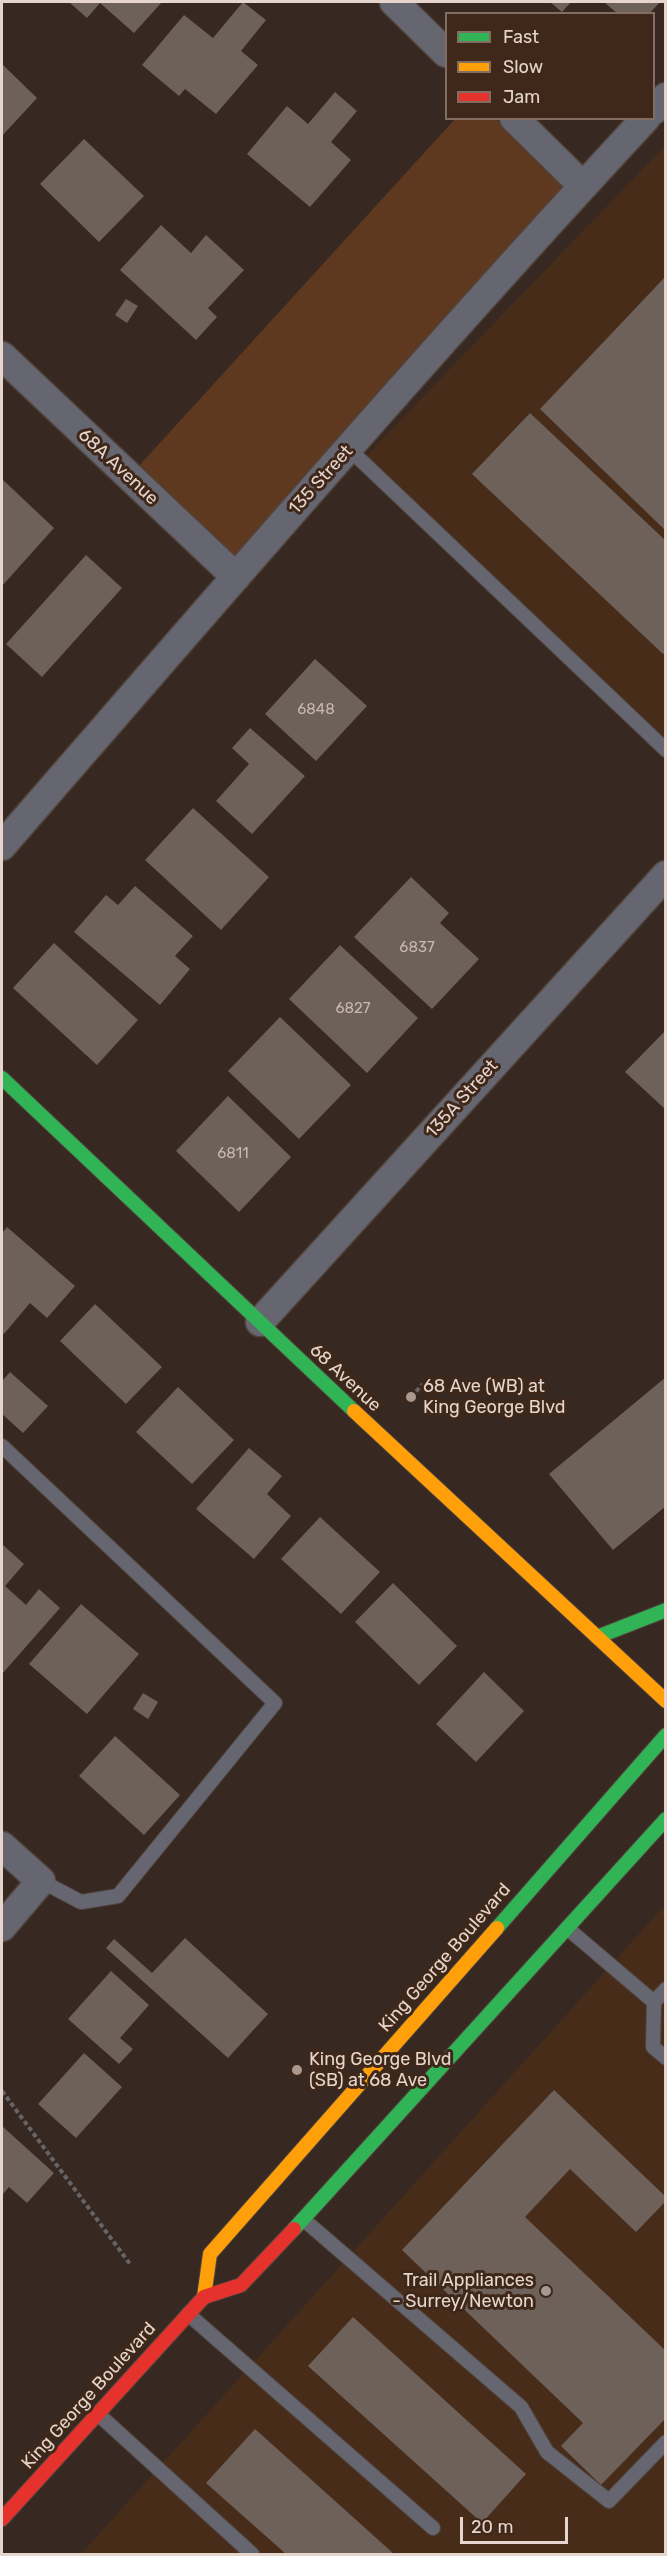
<!DOCTYPE html>
<style>
body{margin:0}
#map{position:relative;width:667px;height:2556px;overflow:hidden;background:#372921;font-family:Rubik,sans-serif}
canvas{display:block}
.frame{position:absolute;inset:0;border:3px solid #e5d5cc;pointer-events:none}
.legend{position:absolute;left:445px;top:12px;width:210px;height:108px;box-sizing:border-box;background:#3f2719;border:2px solid #816d61;margin:0;padding:8px 10px;list-style:none;font-size:18px;color:#e5d5cc}
.legend li{display:flex;align-items:center;gap:12px;height:30px}
.legend b{width:30px;border:2px solid #816d61}
.scale{position:absolute;left:460px;top:2517px;width:108px;height:27px;box-sizing:border-box;border:3px solid #e5d5cc;border-top:0;padding-left:8px;font-size:18px;line-height:21px;white-space:nowrap;color:#e5d5cc;-webkit-text-stroke:4px #3f2719;paint-order:stroke}
</style>
<div id="map">
<canvas width="667" height="2556"></canvas>
<div class="frame"></div>
<ul class="legend">
<li><b style="height:8px;background:#30b455"></b>Fast</li>
<li><b style="height:8px;background:#ff9f0a"></b>Slow</li>
<li><b style="height:8px;background:#e5322d"></b>Jam</li>
</ul>
<div class="scale">20 m</div>
</div>
<script>
const g = document.querySelector('canvas').getContext('2d');
g.lineJoin = 'round';
function fillPath(path, color) { g.fillStyle = color; g.fill(path, 'evenodd'); }
function trace(path, color, width, dash) { g.strokeStyle = color; g.lineWidth = width; g.lineCap = dash ? 'butt' : 'round'; g.setLineDash(dash || []); g.stroke(path); }
function label(font, color, halo, rows, align = 'center') {
  g.font = font + ' Rubik,sans-serif'; g.lineWidth = 6; g.setLineDash([]); g.textBaseline = 'middle'; g.strokeStyle = halo; g.fillStyle = color; for (const [text, x, y, turn = 0] of rows) {
    g.save(); g.translate(x, y); g.rotate((+turn || 0) * Math.PI / 180); g.textAlign = isNaN(turn) ? turn : align; if (halo) g.strokeText(text, 0, 0); g.fillText(text, 0, 0); g.restore();
  }
}
fillPath(new Path2D(`
 M 665,146 L 665,741 L 359,463 Z
 M 665,1905 L 665,2554 L 81,2554 Z`), '#472c1a');
fillPath(new Path2D(`
 M 455,119 L 496,119 L 567,186 L 233,558 L 137,468 Z`), '#5e381f');
fillPath(new Path2D(`
 M 69,2 L 162,2 L 134,33 L 100,3 L 87,18 Z
 M 243,2 L 266,20 L 241,51 L 258,65 L 216,114 L 185,89 L 179,96 L 142,65 L 184,15 L 213,38 Z
 M 550,2 L 571,2 L 562,12 Z
 M 604,2 L 660,2 L 649,14 L 618,14 Z
 M 2,64 L 37,98 L 2,136 Z
 M 335,92 L 357,111 L 331,142 L 351,160 L 310,207 L 247,154 L 287,106 L 308,124 Z
 M 84,139 L 144,196 L 99,242 L 40,184 Z
 M 161,225 L 191,253 L 206,235 L 244,270 L 208,308 L 217,317 L 196,340 L 120,270 Z
 M 666,276 L 666,531 L 540,409 Z
 M 126,299 L 138,306 L 127,323 L 115,315 Z
 M 530,413 L 666,541 L 666,651 L 663,654 L 472,474 Z
 M 2,479 L 54,528 L 2,586 Z
 M 86,555 L 122,588 L 42,677 L 6,644 Z
 M 315,659 L 367,706 L 316,761 L 265,714 Z
 M 250,728 L 305,776 L 252,834 L 216,801 L 249,764 L 232,748 Z
 M 193,808 L 269,877 L 221,930 L 145,860 Z
 M 411,877 L 449,913 L 440,923 L 479,959 L 432,1009 L 354,937 Z
 M 135,886 L 193,936 L 175,956 L 190,969 L 160,1005 L 74,932 L 106,895 L 118,905 Z
 M 54,943 L 138,1020 L 97,1065 L 13,988 Z
 M 340,945 L 418,1018 L 367,1073 L 289,999 Z
 M 280,1017 L 351,1085 L 299,1139 L 228,1071 Z
 M 666,1030 L 666,1110 L 625,1072 Z
 M 228,1096 L 291,1157 L 239,1212 L 176,1151 Z
 M 7,1227 L 75,1286 L 47,1318 L 30,1303 L 4,1334 L 2,1332 L 2,1233 Z
 M 95,1304 L 162,1367 L 126,1404 L 60,1341 Z
 M 10,1372 L 48,1406 L 23,1433 L 2,1414 L 2,1381 Z
 M 666,1377 L 666,1506 L 613,1550 L 549,1474 Z
 M 178,1387 L 234,1440 L 192,1484 L 136,1432 Z
 M 249,1448 L 282,1476 L 267,1494 L 291,1516 L 254,1559 L 196,1509 Z
 M 320,1517 L 380,1572 L 341,1614 L 281,1559 Z
 M 2,1544 L 24,1564 L 5,1586 L 26,1605 L 39,1589 L 60,1608 L 2,1674 Z
 M 393,1583 L 457,1646 L 419,1685 L 355,1622 Z
 M 81,1604 L 139,1654 L 87,1714 L 29,1664 Z
 M 484,1672 L 524,1711 L 476,1762 L 436,1724 Z
 M 143,1693 L 158,1702 L 148,1719 L 133,1709 Z
 M 115,1736 L 180,1795 L 144,1835 L 79,1776 Z
 M 185,1938 L 268,2014 L 228,2058 L 106,1948 L 114,1939 L 152,1973 Z
 M 111,1971 L 149,2005 L 120,2038 L 133,2049 L 119,2064 L 68,2019 Z
 M 84,2053 L 122,2087 L 76,2138 L 38,2104 Z
 M 554,2090 L 666,2197 L 666,2201 L 636,2232 L 570,2169 L 525,2217 L 666,2351 L 666,2418 L 601,2485 L 561,2446 L 583,2423 L 402,2250 Z
 M 2,2126 L 54,2173 L 27,2203 L 9,2187 L 2,2195 Z
 M 353,2317 L 526,2474 L 482,2523 L 308,2366 Z
 M 255,2429 L 394,2554 L 286,2554 L 206,2483 Z`), '#6d615a');
const lane = new Path2D(`
 M 349,449 L 666,750
 M 2,1446 L 275,1703 L 118,1896 L 81,1902 L 41,1881
 M 567,1928 L 654,2002 L 666,1989
 M 654,2002 L 653,2047 L 666,2058
 M 303,2219 L 521,2407 L 547,2452 L 609,2501 L 666,2442
 M 188,2314 L 433,2528
 M 98,2414 L 252,2554`);
const street = new Path2D(`
 M 394,2 L 446,53
 M 654,110 L 666,97
 M 514,118 L 583,186
 M 2,356 L 236,577
 M 2,846 C 214,602 425,356 646,118
 M 260,1322 L 666,875
 M 2,1846 L 41,1881 L 2,1927`);
const fast = new Path2D(`
 M 2,1078 L 354,1411
 M 597,1637 L 666,1610
 M 497,1928 L 666,1735
 M 294,2229 L 666,1819`);
const slow = new Path2D(`
 M 354,1411 L 666,1701
 M 204,2297 L 210,2254 L 497,1928`);
const jam = new Path2D(`
 M 2,2519 L 204,2297 L 241,2285 L 294,2229`);
trace(lane, '#51453e', 16);
trace(street, '#51453e', 31);
trace(fast, '#51453e', 16);
trace(slow, '#51453e', 16);
trace(jam, '#51453e', 16);
trace(new Path2D(`
 M 411,1397 L 423,1384
 M 2,2091 L 130,2264`), '#676468', 4, [4.5, 3]);
trace(lane, '#666671', 14);
trace(street, '#666671', 28);
trace(fast, '#30b455', 14);
trace(slow, '#ff9f0a', 14);
trace(jam, '#e5322d', 14);
for (const [x, y, r, color] of [
 [411,1397,6,"#a89990"],
 [297,2070,6,"#a89990"],
 [546,2291,6,"#a89990"]
]) { const dot = new Path2D(); dot.arc(x, y, r, 0, 2 * Math.PI); g.fillStyle = color; g.fill(dot); trace(dot, '#3f2719', 2); }
label('15px', '#c7b8b0', null, [
 ["6848",316,710],
 ["6837",417,948],
 ["6827",353,1009],
 ["6811",233,1154]
]);
label('18px', '#e5d5cc', '#3f2719', [
 ["68A Avenue",118,467,43],
 ["135 Street",321,480,-48],
 ["135A Street",462,1099,-48],
 ["68 Avenue",345,1378,43],
 ["King George Boulevard",445,1958,-49],
 ["King George Boulevard",89,2396,-48]
]);
label('18px', '#e5d5cc', '#3f2719', [
 ["68 Ave (WB) at",423,1387],
 ["King George Blvd",423,1408],
 ["King George Blvd",309,2060],
 ["(SB) at 68 Ave",309,2081],
 ["Trail Appliances",534,2281,"right"],
 ["- Surrey/Newton",534,2302,"right"]
], 'left');
</script>
